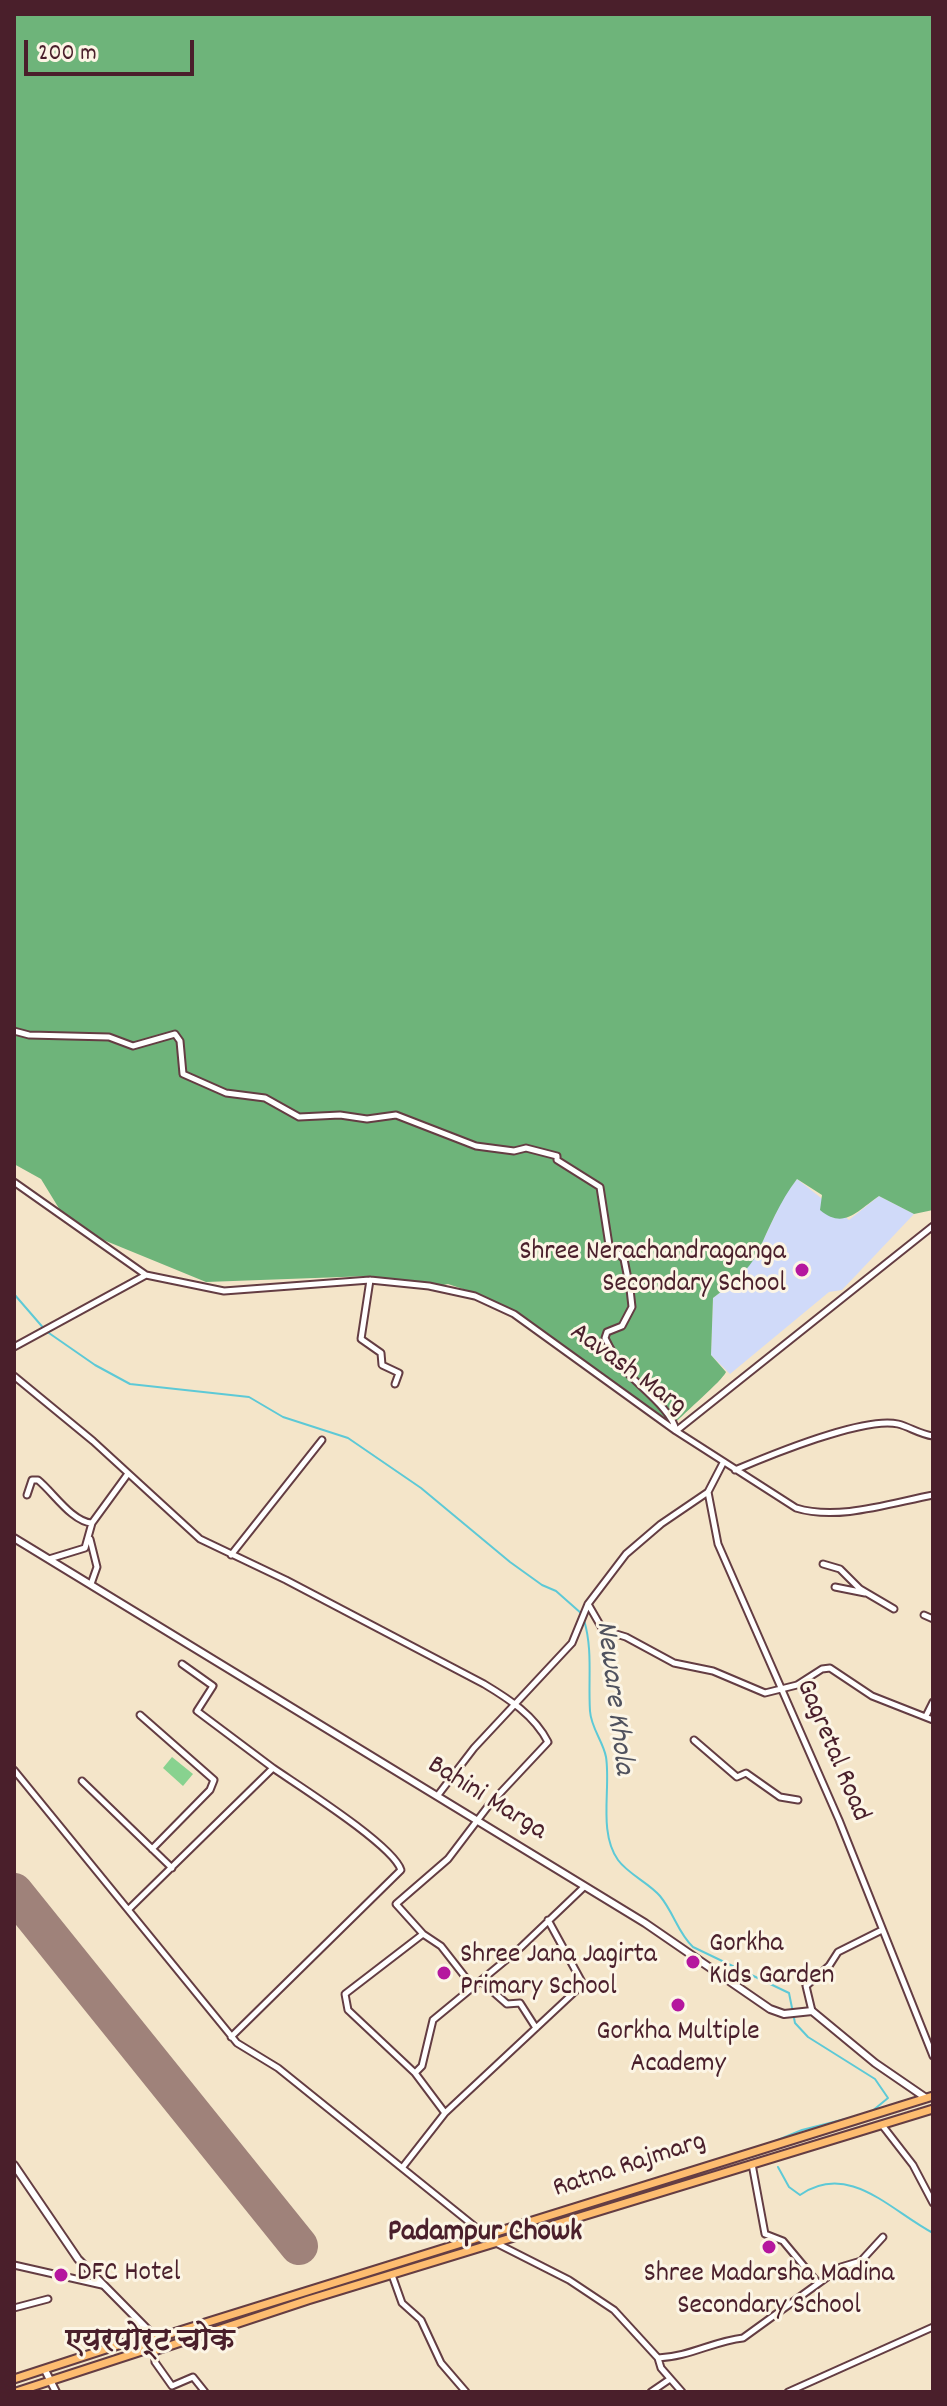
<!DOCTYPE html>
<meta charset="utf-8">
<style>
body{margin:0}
#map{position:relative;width:947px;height:2406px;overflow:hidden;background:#f4e5c9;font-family:Dekko,sans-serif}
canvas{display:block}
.frame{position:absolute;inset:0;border:16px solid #4a1f2b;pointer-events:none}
.scale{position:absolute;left:24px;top:40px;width:170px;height:36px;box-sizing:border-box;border:4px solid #4a1f2b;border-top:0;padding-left:10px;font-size:24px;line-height:28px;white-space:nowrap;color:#4a1f2b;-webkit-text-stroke:6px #fcf5e5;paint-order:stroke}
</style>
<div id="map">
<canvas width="947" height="2406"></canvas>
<div class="frame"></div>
<div class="scale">200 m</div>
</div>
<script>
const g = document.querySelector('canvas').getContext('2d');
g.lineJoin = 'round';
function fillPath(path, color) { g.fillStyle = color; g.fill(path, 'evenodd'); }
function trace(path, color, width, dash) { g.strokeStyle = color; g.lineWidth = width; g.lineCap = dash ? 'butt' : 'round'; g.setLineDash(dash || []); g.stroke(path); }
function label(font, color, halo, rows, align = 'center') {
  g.font = font + ' Dekko,"Playpen Sans Deva",sans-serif'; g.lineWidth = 6; g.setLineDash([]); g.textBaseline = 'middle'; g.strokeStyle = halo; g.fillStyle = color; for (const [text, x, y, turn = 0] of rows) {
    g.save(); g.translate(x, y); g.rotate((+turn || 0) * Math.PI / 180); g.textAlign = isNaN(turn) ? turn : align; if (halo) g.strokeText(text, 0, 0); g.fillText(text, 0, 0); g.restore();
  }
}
fillPath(new Path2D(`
 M 797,1179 L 849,1220 L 879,1196 L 914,1214 L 842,1290 L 829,1292 L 730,1374 L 711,1355 L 713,1298 L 737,1279 L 758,1251 L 785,1194 Z`), '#d0daf9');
fillPath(new Path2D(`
 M 172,1757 L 193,1774 L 183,1786 L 163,1768 Z`), '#88d28f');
fillPath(new Path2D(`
 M 14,14 L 933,14 L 933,1210 L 914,1214 L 879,1196 C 857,1211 844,1230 820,1210 L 822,1195 L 797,1179 C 780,1201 769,1228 758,1252 C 749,1271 729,1286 713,1298 L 711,1355 L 726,1372 C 722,1381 684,1413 674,1424 L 513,1312 L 466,1290 L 448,1284 L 425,1289 L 369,1276 L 206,1282 L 84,1232 L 63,1215 L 41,1179 L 14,1164 Z`), '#6eb47a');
trace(new Path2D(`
 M 14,1294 L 46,1331 L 95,1365 L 130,1384 L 249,1397 L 283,1417 L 348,1438 L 421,1488 L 510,1562 L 542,1585 L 556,1591 L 582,1614
 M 584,1620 C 593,1650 588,1680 590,1711 C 591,1728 603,1741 606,1757 C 611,1788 598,1832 618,1860 C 628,1874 649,1883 660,1896 C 674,1913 678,1933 693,1947 L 789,1993 L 795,2023 L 808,2037 L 875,2079 L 888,2098 L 871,2112
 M 773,2142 L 802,2130 L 861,2115
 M 778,2167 L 789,2187 L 800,2195 C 849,2161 891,2211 933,2233`), '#5dc9d6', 2);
trace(new Path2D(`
 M 14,1892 L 299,2246`), '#9f827a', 38);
const minor = new Path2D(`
 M 14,1031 L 29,1035 L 109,1037 L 133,1046 L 175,1034 L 180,1041 L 183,1074 L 226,1093 L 265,1098 L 299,1117 L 340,1115 L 367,1119 L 396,1115 L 476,1146 L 514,1151 L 526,1148 L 557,1156 L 557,1160 L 600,1187 L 609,1245 L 624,1259 L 630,1289 L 632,1307 L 622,1326 L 607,1332 L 605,1338 C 610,1348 615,1358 622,1367 C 636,1384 673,1410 676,1431 L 933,1226
 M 14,1182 L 146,1275 L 224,1291 L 370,1280 L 429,1286 L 475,1296 L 514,1314 L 676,1431 L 796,1508 C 838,1521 891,1503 933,1495
 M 370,1280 L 361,1339 L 381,1353 L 382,1365 L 399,1373 L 395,1384
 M 14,1347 L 146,1275
 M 14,1376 L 93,1441 L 200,1539 L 286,1580 L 484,1684 C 509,1699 534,1715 548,1742 L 489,1805 L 448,1859 L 396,1904 L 423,1934 L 345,1994 L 348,2010 L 415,2073 L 445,2113
 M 723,1463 L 708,1492 L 718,1544 L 839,1820 L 933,2056
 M 735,1470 C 768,1456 865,1416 898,1424 C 910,1427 919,1434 933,1436
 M 27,1495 L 32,1480 L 38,1480 C 53,1492 72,1522 92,1523 L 127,1475
 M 90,1539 L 97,1567 L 91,1584
 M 231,1555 L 322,1440
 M 49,1559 L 85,1548 L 92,1523
 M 823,1564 L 840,1569 L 860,1589 L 894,1609
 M 835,1587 L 865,1593
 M 588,1604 L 603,1630 L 626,1637 L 674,1663 L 713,1671 L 765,1693 L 797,1685 L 822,1669 L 830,1668 L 872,1696 L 933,1720
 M 924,1615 L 933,1619
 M 140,1715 L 214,1780 L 210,1790 L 152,1849
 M 926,1716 L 933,1702
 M 694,1740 L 737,1777 L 746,1773 L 780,1797 L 798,1800
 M 14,1770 L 237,2043 L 278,2068 L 494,2242 L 569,2280 L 614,2310 L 658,2358 L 661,2368 L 682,2392
 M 82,1781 L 172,1868
 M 438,1795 L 474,1748 L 572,1643 L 588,1604 L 626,1554 L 661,1524 L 708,1492
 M 129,1909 L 273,1768 L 197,1711 L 213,1686 L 182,1664
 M 423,1934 L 441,1946 L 473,1987
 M 482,1982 L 507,2004 L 520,2003 L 536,2028
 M 812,2011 L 806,1986 L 829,1966 L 838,1952 L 880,1931
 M 231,2037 L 401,1870 C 393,1845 299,1786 273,1768
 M 415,2073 L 422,2066 L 433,2020 L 518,1950 L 584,1887
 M 882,2125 L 913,2165 L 933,2203
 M 752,2164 L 765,2234 L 783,2241 L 818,2283
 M 402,2168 L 445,2113 L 583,1984 L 548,1920
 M 14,2265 L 102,2285
 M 392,2275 L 402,2303 L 421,2320 L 441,2363 L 466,2392
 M 14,2308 L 48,2299
 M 154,2351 L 155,2362 L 172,2386 L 193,2377 L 205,2392
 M 658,2358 C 689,2357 714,2341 743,2338 L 841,2267 L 861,2261 L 883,2237
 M 651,2392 L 670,2379
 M 788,2392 L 933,2327`);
const tertiary = new Path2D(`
 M 14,1538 L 645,1923 L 770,2009 L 784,2014 L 812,2011 L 875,2063 L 926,2098
 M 14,2165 L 78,2259 L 154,2336
 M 45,2370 L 56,2392`);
const primary = new Path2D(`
 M 157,2338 L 933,2096
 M 143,2340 L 145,2350 L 154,2351 L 308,2300 L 933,2109
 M 14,2379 L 146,2336 L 158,2340
 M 16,2392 L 145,2350`);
trace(minor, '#643d43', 9);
trace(tertiary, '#643d43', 10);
trace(primary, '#643d43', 11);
trace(minor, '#fff', 5);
trace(tertiary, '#fff', 6);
trace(primary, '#fdbc70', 7);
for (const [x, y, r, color] of [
 [802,1270,8,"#b5179e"],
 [693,1962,8,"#b5179e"],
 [444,1973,8,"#b5179e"],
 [678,2005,8,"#b5179e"],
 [769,2247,8,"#b5179e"],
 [61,2275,8,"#b5179e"]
]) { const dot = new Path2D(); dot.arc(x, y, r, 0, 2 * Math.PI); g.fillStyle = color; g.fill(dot); trace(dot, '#fcf5e5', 3); }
label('28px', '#4a1f2b', '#fcf5e5', [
 ["Shree Nerachandraganga",786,1254,"right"],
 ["Secondary School",786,1286,"right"],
 ["Gorkha",709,1946],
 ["Kids Garden",709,1978],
 ["Shree Jana Jagirta",460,1957],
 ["Primary School",460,1989],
 ["Gorkha Multiple",678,2034,"center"],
 ["Academy",678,2066,"center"],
 ["DFC Hotel",77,2275],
 ["Shree Madarsha Madina",769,2276,"center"],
 ["Secondary School",769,2308,"center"]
], 'left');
label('28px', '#4a1f2b', '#fcf5e5', [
 ["Aavash Marg",627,1371,36],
 ["Gagretal Road",831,1751,67],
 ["Bahini Marga",486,1800,32],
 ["Ratna Rajmarg",630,2167,-18]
]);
label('italic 30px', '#50525e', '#fcf5e5', [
 ["Neware Khola",612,1698,83]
]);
label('bold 30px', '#4a1f2b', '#fcf5e5', [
 ["Padampur Chowk",485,2235],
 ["एयरपोर्ट चोक",150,2344]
]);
</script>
